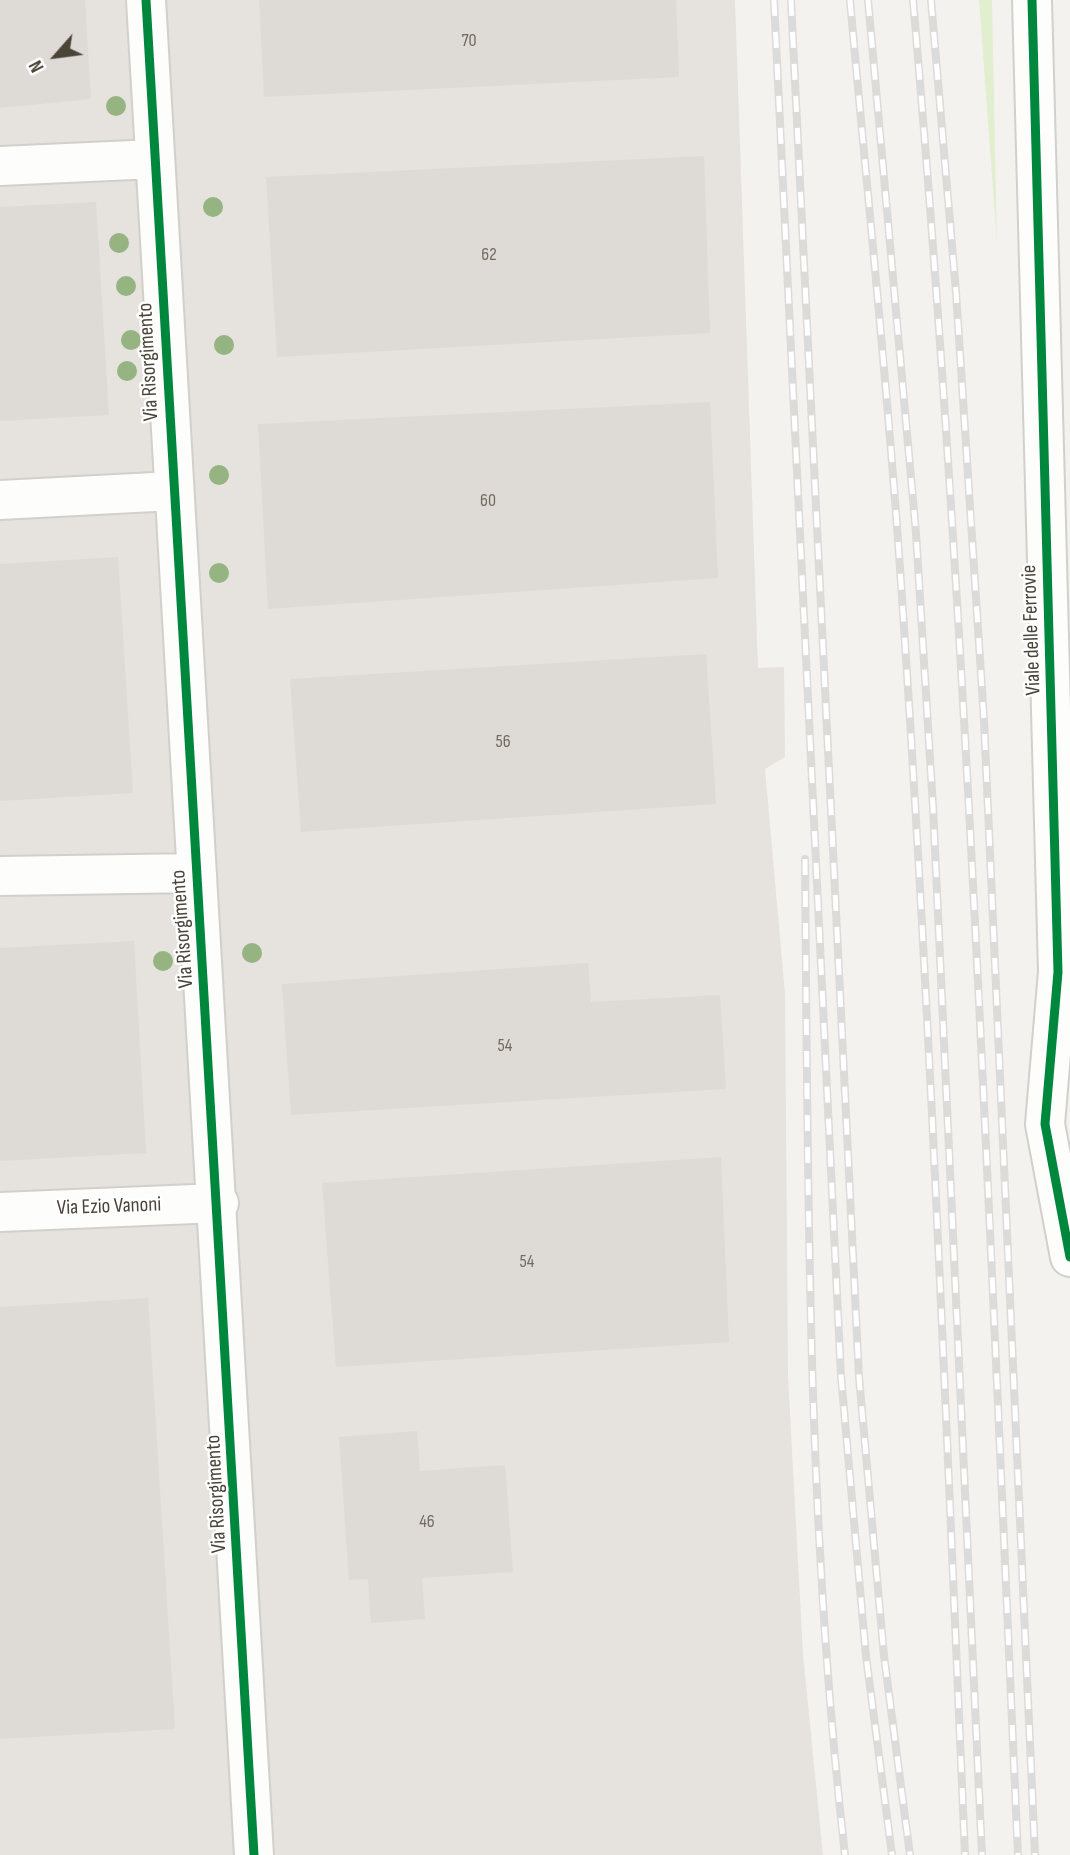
<!DOCTYPE html>
<style>
body{margin:0}
#map{position:relative;width:1070px;height:1855px;overflow:hidden;background:#f4f2ee;font-family:"Sofia Sans Condensed",sans-serif}
canvas{display:block}
.north{position:absolute;left:21px;top:21px;width:70px;height:70px;-webkit-text-stroke:5px #fff;paint-order:stroke;rotate:242deg;font-size:19px;font-weight:700;line-height:28px;text-align:center;color:#4b4439}
.north::after{content:'';display:block;margin:auto;width:24px;height:32px;background:#4b4439;clip-path:polygon(50% 0,100% 100%,50% 72%,0 100%)}
</style>
<div id="map">
<canvas width="1070" height="1855"></canvas>
<div class="north">N</div>
</div>
<script>
const g = document.querySelector('canvas').getContext('2d');
g.lineJoin = 'round';
function fillPath(path, color) { g.fillStyle = color; g.fill(path, 'evenodd'); }
function trace(path, color, width, dash) { g.strokeStyle = color; g.lineWidth = width; g.lineCap = dash ? 'butt' : 'round'; g.setLineDash(dash || []); g.stroke(path); }
function label(font, color, halo, rows, align = 'center') {
  g.font = font + ' "Sofia Sans Condensed",sans-serif'; g.lineWidth = 5; g.setLineDash([]); g.textBaseline = 'middle'; g.strokeStyle = halo; g.fillStyle = color; for (const [text, x, y, turn = 0] of rows) {
    g.save(); g.translate(x, y); g.rotate((+turn || 0) * Math.PI / 180); g.textAlign = isNaN(turn) ? turn : align; if (halo) g.strokeText(text, 0, 0); g.fillText(text, 0, 0); g.restore();
  }
}
fillPath(new Path2D(`
 M 0,0 L 735,0 L 758,668 L 784,667 L 785,757 L 765,769 L 785,994 L 788,1377 L 803,1654 L 823,1855 L 0,1855 Z`), '#e6e2de');
fillPath(new Path2D(`
 M 979,0 L 992,0 L 997,244 Z`), '#e1eecf');
fillPath(new Path2D(`
 M 702,1609 L 722,1855 L 309,1855 L 292,1641 Z`), '#e6e3df');
fillPath(new Path2D(`
 M 0,0 L 85,0 L 91,99 L 0,108 Z
 M 259,0 L 676,0 L 679,77 L 264,97 Z
 M 704,156 L 710,333 L 277,357 L 266,177 Z
 M 96,202 L 109,415 L 0,421 L 0,207 Z
 M 710,402 L 718,578 L 268,609 L 258,424 Z
 M 118,557 L 133,793 L 0,801 L 0,564 Z
 M 706,654 L 716,804 L 301,832 L 290,679 Z
 M 134,941 L 146,1153 L 0,1161 L 0,948 Z
 M 588,963 L 591,1002 L 720,995 L 726,1089 L 291,1115 L 282,984 Z
 M 721,1157 L 729,1342 L 336,1367 L 322,1183 Z
 M 148,1298 L 175,1729 L 0,1739 L 0,1307 Z
 M 417,1431 L 420,1471 L 505,1465 L 513,1572 L 422,1578 L 425,1619 L 371,1623 L 368,1579 L 349,1580 L 339,1437 Z`), '#dedbd6');
const minor = new Path2D(`
 M 146,0 L 254,1855
 M 1032,0 L 1058,972 L 1045,1124 L 1070,1257
 M 0,166 L 155,159
 M 0,500 L 173,491
 M 0,876 L 197,873
 M 0,1212 L 219,1203`);
trace(minor, '#d2d0cb', 42);
trace(minor, '#fdfdfc', 38);
const rail = new Path2D(`
 M 774,0 L 841,1376 L 866,1656 L 892,1855
 M 791,0 L 859,1377 L 884,1656 L 910,1855
 M 850,0 C 866,180 885,360 898,540 C 929,978 946,1416 965,1855
 M 868,0 L 916,533 L 933,807 L 982,1855
 M 913,0 C 967,617 990,1236 1018,1855
 M 931,0 L 956,292 L 984,720 L 1035,1855
 M 805,859 C 808,1192 807,1524 845,1855`);
trace(rail, '#dbdbda', 8);
trace(rail, '#fff', 5, [16]);
trace(new Path2D(`
 M 146,0 L 254,1855
 M 1032,0 L 1058,972 L 1045,1124 L 1070,1257`), '#00873e', 9);
g.fillStyle = '#96b382';
for (const [x, y] of [
 [116,106],
 [213,207],
 [119,243],
 [126,286],
 [131,340],
 [224,345],
 [127,371],
 [219,475],
 [219,573],
 [252,953],
 [163,961]
]) { g.beginPath(); g.arc(x, y, 10, 0, 2 * Math.PI); g.fill(); }
label('18px', '#706a61', null, [
 ["70",469,41],
 ["62",489,255],
 ["60",488,501],
 ["56",503,742],
 ["54",505,1046],
 ["54",527,1262],
 ["46",427,1522]
]);
label('21px', '#4b4439', '#fff', [
 ["Via Risorgimento",149,362,-93],
 ["Viale delle Ferrovie",1032,630,-92],
 ["Via Risorgimento",183,929,-94],
 ["Via Ezio Vanoni",109,1207,-2],
 ["Via Risorgimento",217,1494,-93]
]);
</script>
